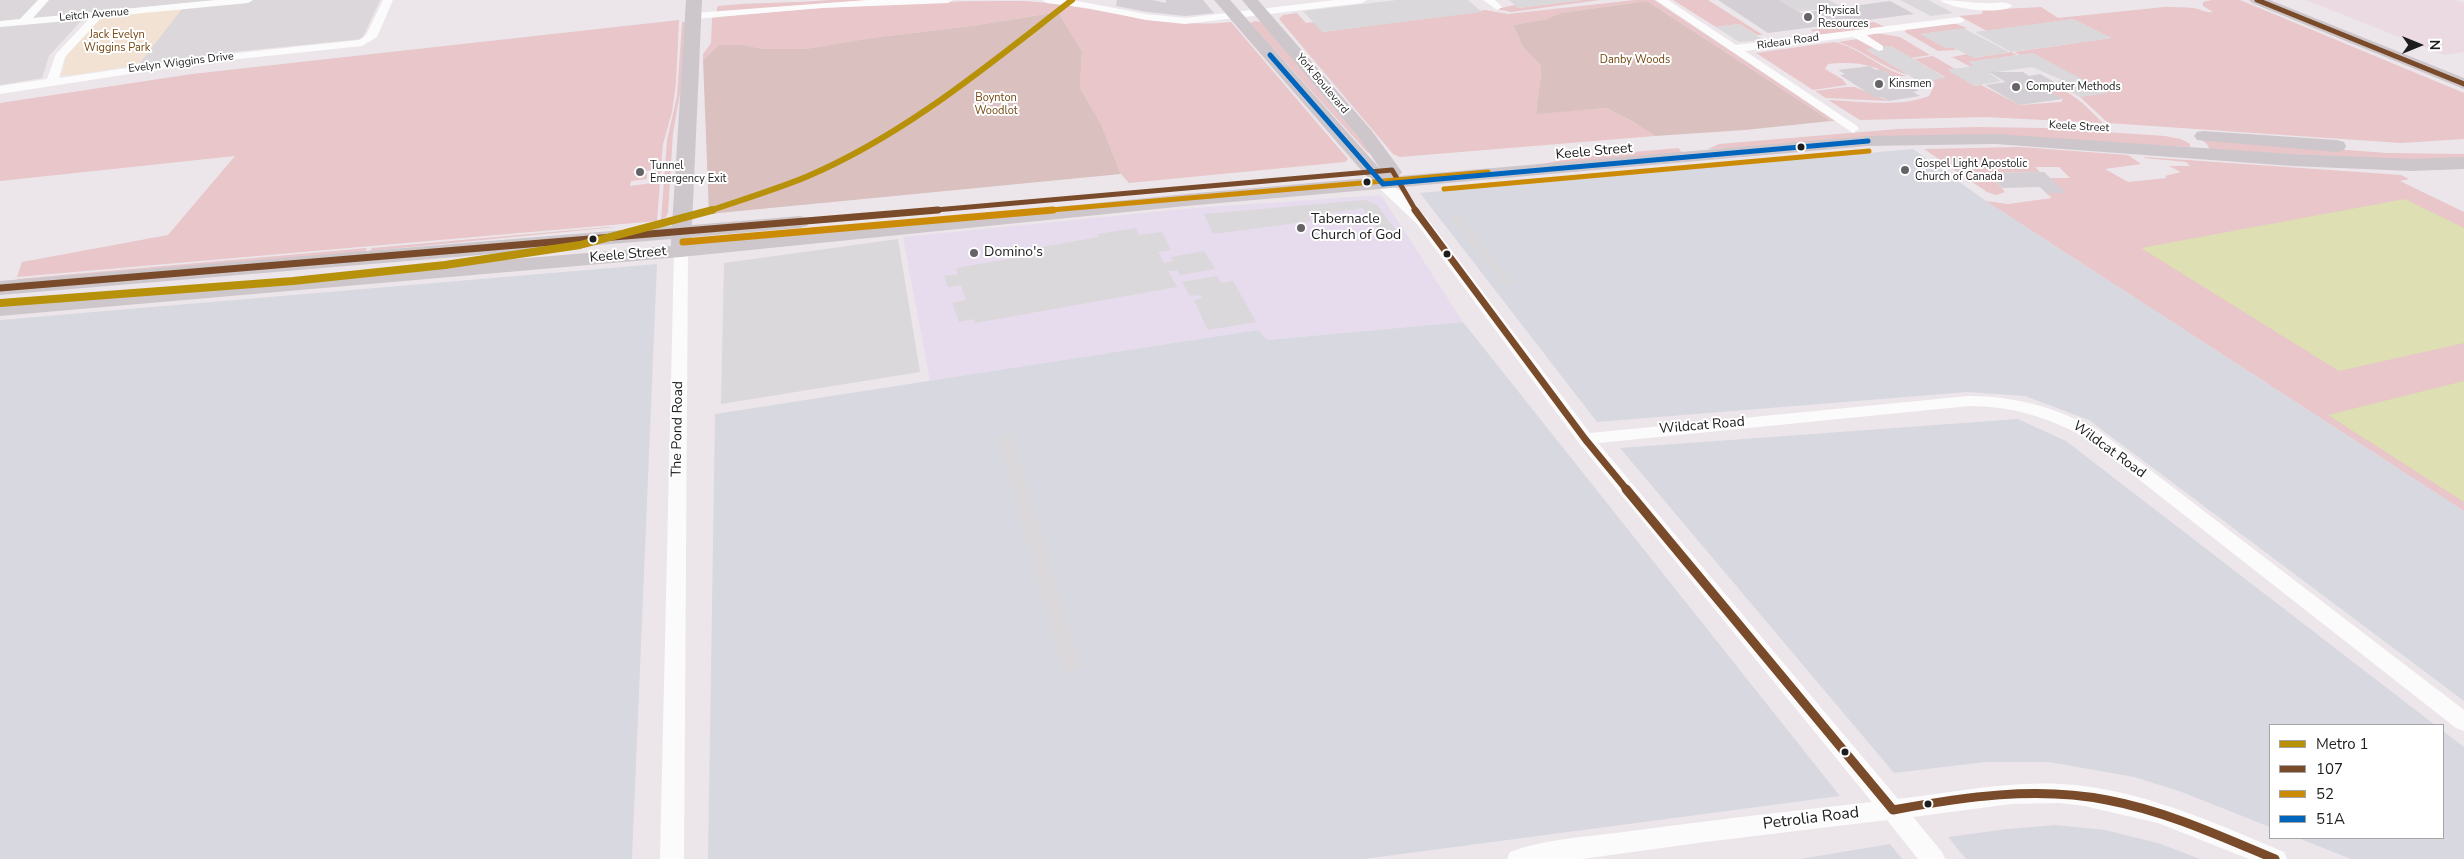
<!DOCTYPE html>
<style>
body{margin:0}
#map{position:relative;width:2464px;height:859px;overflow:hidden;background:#ece6eb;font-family:"Nunito Sans",sans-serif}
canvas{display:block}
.legend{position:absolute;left:2269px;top:724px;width:175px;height:115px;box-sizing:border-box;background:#fff;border:1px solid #a5a5a5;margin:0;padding:6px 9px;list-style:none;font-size:15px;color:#1d1d1d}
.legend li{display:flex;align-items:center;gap:10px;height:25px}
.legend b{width:25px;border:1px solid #a5a5a5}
.north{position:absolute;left:2394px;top:20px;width:50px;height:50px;-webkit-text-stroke:4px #fff;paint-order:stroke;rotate:90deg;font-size:14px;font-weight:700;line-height:20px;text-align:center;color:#1d1d1d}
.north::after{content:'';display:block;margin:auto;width:18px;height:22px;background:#1d1d1d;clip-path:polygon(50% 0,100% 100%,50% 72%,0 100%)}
</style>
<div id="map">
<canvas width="2464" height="859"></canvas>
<ul class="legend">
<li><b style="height:6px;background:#b69109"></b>Metro 1</li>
<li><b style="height:6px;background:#7a4b2a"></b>107</li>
<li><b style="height:6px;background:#cb8b06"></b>52</li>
<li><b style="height:6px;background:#0065bd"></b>51A</li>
</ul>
<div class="north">N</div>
</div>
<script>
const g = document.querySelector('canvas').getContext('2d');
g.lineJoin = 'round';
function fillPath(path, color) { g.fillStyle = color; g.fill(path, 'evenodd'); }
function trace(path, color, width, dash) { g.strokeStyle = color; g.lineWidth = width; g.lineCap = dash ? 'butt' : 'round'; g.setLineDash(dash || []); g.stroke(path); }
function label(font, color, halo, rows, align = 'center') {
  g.font = font + ' "Nunito Sans",sans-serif'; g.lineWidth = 4; g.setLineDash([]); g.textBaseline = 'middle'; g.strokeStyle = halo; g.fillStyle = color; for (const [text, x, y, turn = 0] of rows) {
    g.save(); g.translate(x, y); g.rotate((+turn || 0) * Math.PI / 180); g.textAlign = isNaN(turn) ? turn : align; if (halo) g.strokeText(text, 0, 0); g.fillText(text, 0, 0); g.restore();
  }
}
fillPath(new Path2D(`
 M 0,0 L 380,0 L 362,39 L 223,53 L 138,65 L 186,3 L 88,13 L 49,56 L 42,78 L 0,85 Z`), '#dbd7da');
fillPath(new Path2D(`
 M 1381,195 L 1463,322 L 1267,340 L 1258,330 L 930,381 L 903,237 L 1195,208 Z`), '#e6dced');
fillPath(new Path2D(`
 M 1913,149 L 1986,201 L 2464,511 L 2464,701 L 2089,420 L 2025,396 L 1968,392 L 1597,422 L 1420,193 Z
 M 657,264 L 632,859 L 0,859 L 0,320 Z
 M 1463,322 L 1840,796 L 1364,859 L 708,859 L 715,414 L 1258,330 L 1267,340 Z
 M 2018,419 L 2066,441 L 2435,725 L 2270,725 L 2270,827 L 2179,791 L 2134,777 L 2049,762 L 1985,762 L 1894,773 L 1620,448 Z
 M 2443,731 L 2464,747 L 2464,859 L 2351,859 L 2298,838 L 2443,838 Z
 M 2056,825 L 2105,830 L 2158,843 L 2200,859 L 1966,859 L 1948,837 L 2007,829 Z
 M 1890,844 L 1902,859 L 1800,859 Z`), '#d8d8e0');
fillPath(new Path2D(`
 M 2306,0 L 2456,0 L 2464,3 L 2464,52 L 2444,55 Z`), '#ecdae3');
fillPath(new Path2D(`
 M 830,0 L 873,0 L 716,12 L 718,6 C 756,2 793,3 830,0 Z
 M 1582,0 L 1600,0 L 1511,12 L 1497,9 L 1515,5 L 1518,8 Z
 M 1635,0 L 1654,0 L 1836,121 L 1831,121 L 1647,1 L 1560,13 L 1547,19 L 1513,25 L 1523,47 L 1541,66 C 1541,83 1537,97 1536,113 L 1606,108 L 1630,120 L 1655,136 L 1400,157 L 1393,154 L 1279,19 L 1283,15 L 1297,13 L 1306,23 L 1313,22 L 1323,32 L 1485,10 L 1508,14 Z
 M 1673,0 L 1708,0 L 1763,35 L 1757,35 L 1739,24 L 1716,27 Z
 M 2212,0 L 2240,0 L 2464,93 L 2464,139 L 2401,143 L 2108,123 L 2080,97 L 2060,86 L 2082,97 L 2033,53 L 2020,55 L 2014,52 L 2111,38 L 2073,19 L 1987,31 L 1959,16 L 1982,14 L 1983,10 L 2041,7 L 2058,18 L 2164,7 C 2174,7 2183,7 2193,8 C 2201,9 2205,13 2213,12 L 2203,6 L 2203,2 Z
 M 1022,1 C 1093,4 1161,30 1231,22 L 1348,159 L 1345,162 L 1129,183 L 1121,174 L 1101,124 L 1080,88 L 1082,51 L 1058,12 L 971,26 L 871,38 L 805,49 L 763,49 L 744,45 L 719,45 L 703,60 L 703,54 L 711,43 L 712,18 L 718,17 C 819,7 921,0 1022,1 Z
 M 679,20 L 676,83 L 672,112 L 663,144 L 660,178 L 652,178 L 652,170 L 629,173 L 647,173 L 647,179 L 631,181 L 630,186 L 660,182 L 657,221 L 17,277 L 22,262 L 168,235 L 235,156 L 0,181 L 0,103 L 192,74 Z
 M 1255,21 L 1261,22 L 1371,152 L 1368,153 L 1250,23 Z
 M 682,22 L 685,22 L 681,88 L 673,133 L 668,212 L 666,217 L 661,220 L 667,140 L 677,96 Z
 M 1874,22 L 1885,27 L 1821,35 L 1810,30 Z
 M 1954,23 L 1967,28 L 1921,34 L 1946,48 L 1954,48 L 1956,50 L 1938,51 L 1905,32 L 1906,29 Z
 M 1876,33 L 1900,37 L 1930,55 L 1911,58 L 1891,46 L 1883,47 L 1866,36 Z
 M 1858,39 L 1874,48 L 1867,50 L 1909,75 C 1883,69 1863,49 1838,42 Z
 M 1834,42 C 1861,48 1881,70 1907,76 L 1898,76 L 1897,78 C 1873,64 1856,61 1828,64 L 1825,69 L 1842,79 L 1847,85 L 1813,90 L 1756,53 Z
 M 2011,52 L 2017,55 L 1969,62 L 1975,66 L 1971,67 L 1952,57 L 1968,54 L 1974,58 Z
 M 1933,56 L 1955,69 L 1948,70 L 1975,86 L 1981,85 L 2020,105 L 2061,102 L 2063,99 L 2045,89 C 2069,85 2086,107 2103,123 L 1986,117 L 1860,120 L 1828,100 C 1862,101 1898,108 1929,96 L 1935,84 L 1933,80 L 1945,77 L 1914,59 Z
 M 1846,87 L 1855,87 L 1889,101 L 1826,98 L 1815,91 Z
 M 1978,127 L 2045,128 L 2165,136 L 2181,139 L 2190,144 L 2190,147 L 2045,139 L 1708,149 L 1719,144 L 1898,129 Z
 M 2200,139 L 2387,153 L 2464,154 L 2464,159 L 2434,161 L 2210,150 L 2207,144 Z
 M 2020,147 L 2128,155 L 2141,164 L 2105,169 L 2128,182 L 2167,178 L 2165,176 L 2181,172 L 2169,166 L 2190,166 L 2186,162 L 2145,158 L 2144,157 L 2401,175 L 2409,179 L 2400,181 L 2464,212 L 2464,511 L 1986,201 L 2008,204 L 2052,198 L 2046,193 L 2065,193 L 2050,178 L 2070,178 L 2059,167 L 2035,167 L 2040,172 L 1988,173 L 2005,192 L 1996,195 L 1987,192 L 1924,149 Z
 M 1679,148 L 1680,151 L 1687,154 L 1522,167 L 1588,156 Z
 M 608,227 L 616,227 L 370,251 L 372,248 Z
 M 367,248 L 365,252 L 17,282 L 17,279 Z`), '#e8c6c9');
fillPath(new Path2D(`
 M 1647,1 L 1831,121 L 1745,130 L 1655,136 L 1630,120 L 1606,108 L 1536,114 C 1537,97 1541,83 1541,66 L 1523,47 L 1513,25 L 1547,19 L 1560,13 Z
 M 1058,12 L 1082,51 L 1080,88 L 1101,124 L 1121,174 L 709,214 L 703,60 L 719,45 L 744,45 L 763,49 L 805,49 L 871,38 L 971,26 Z`), '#dac1bf');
fillPath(new Path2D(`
 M 182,9 L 138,65 L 74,75 L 61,75 L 67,55 L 99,19 L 107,16 Z`), '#f2e2d4');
fillPath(new Path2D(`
 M 2405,199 L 2464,228 L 2464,343 L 2339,371 L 2141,248 Z
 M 2464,381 L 2464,502 L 2328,415 Z`), '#dedfb3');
fillPath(new Path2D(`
 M 1397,0 L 1468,0 L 1482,12 L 1322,32 L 1303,11 Z
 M 1509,0 L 1583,0 L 1518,8 Z
 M 1779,0 L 1829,0 L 1843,8 L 1798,11 Z
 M 1900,0 L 1928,0 L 1953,13 L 1931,16 Z
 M 2073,19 L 2112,38 L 2011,52 L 1975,32 Z
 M 1739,24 L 1759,37 L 1764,40 L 1739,42 L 1716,27 Z
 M 1965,28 L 1965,29 L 2009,52 L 1974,58 L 1954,48 L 1946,48 L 1920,34 Z
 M 1891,46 L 1946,78 L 1920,82 L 1866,49 Z
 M 2033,53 L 2108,93 L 2082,97 L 2055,82 L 2062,80 L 2032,67 L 1989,73 L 2001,81 L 1975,86 L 1947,70 L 1974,66 L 1968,62 Z
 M 1365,200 L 1376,204 L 1399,234 L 1383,237 L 1363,208 L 1309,216 L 1311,221 L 1213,234 L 1204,214 Z
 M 1460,214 L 1514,284 L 1504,285 L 1449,216 Z
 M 1136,228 L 1139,235 L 1162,232 L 1171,250 L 1158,252 L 1164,263 L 1173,261 L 1171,257 L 1204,251 L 1215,269 L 1180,275 L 1177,270 L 1168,271 L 1177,287 L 975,323 L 974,319 L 959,322 L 952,303 L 966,300 L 961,285 L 948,287 L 944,276 L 958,274 L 956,268 L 1032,255 L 1030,249 L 1099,237 L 1098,234 Z
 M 898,239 L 920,372 L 721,404 L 724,263 Z
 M 1217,276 L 1221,283 L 1233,281 L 1256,322 L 1208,330 L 1194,300 L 1203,298 L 1201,295 L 1190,296 L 1182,282 Z
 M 1012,435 L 1081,667 L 1063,672 L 1033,566 L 1033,552 L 1027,544 L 998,438 Z`), '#dad8da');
fillPath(new Path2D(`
 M 1117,0 L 1152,0 L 1166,3 L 1166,0 L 1203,0 L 1214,13 L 1185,16 L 1148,12 L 1116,6 Z
 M 1718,0 L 1779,0 L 1801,13 L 1890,1 L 1914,14 L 1768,33 Z
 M 1870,66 L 1876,70 L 1881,69 L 1919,91 L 1913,92 L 1920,96 L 1889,101 L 1882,97 L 1876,98 L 1840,75 L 1845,74 L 1838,70 Z
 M 1989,72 L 2023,72 L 2029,76 L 2040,74 L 2058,84 L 2041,86 L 2063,99 L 2020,105 L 1985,85 L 2006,82 Z
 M 2044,172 L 2066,193 L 2046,193 L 2040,187 L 2002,188 L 1987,173 Z`), '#d4cfd4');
fillPath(new Path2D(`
 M 38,0 L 49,0 L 33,18 L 215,0 L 253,0 L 248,3 L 102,17 L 65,57 L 59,78 L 201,57 L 359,40 L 366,35 L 383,0 L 393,0 L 377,37 L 362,46 L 201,63 L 0,94 L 0,86 L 47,79 L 56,54 L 89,19 L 0,27 L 0,21 L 20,19 Z
 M 867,0 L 953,0 L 948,3 L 820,8 L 694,19 L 689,16 L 694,13 Z
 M 1042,0 L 1072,0 L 1146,14 L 1185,18 L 1335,0 L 1367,0 L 1362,3 L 1185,24 L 1146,20 L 1087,8 L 1047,3 Z
 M 1483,0 L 1495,0 L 1502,7 L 1497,10 Z
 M 1656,0 L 1668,0 L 1736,45 L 1960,17 L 1965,20 L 1960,23 L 1866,35 L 1883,46 L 1883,50 L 1879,51 L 1853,37 L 1745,51 L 1857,126 L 1859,129 L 1853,133 Z
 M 1940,0 C 1958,0 1975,4 1993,3 C 2000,3 2007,1 2012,6 C 2002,15 1950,9 1940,0 Z
 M 1383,180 L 1402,192 L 1427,218 L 1590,433 L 1969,396 C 2016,396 2057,408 2098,430 L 2464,710 L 2464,731 L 2456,728 L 2086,438 C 2048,417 2012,406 1969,406 L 1598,443 L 1898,799 C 1951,793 2005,781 2060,784 C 2138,788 2213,822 2284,852 L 2287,859 L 2249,859 L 2158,823 L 2084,806 L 2060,803 L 2011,804 L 1913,817 L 1942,852 L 1945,859 L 1918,859 L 1887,820 L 1705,842 L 1582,859 L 1507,859 L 1510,852 C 1545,839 1586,837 1623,832 C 1706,821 1789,811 1872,802 L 1579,443 L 1417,224 L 1378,187 L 1376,184 L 1378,181 Z
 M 681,247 L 688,251 L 684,859 L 660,859 L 674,251 Z`), '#fcfbfc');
fillPath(new Path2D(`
 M 686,0 L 702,0 L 692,225 L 800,216 L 807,218 L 810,222 L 807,226 L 800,228 L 692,237 L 692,244 L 1186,194 L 1368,178 L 1214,0 L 1230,0 L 1381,170 L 1360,139 L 1242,0 L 1258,0 L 1372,131 L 1402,172 L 1399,176 L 1868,136 L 1996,134 L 2292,154 L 2412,159 L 2464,157 L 2464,169 L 2412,171 L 2292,166 L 1996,144 L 1868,146 L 1186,206 L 681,257 L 0,316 L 0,302 L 671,246 L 671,239 L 0,295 L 0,281 L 672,226 Z
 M 2249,0 L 2270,0 L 2464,78 L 2464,89 L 2252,3 Z
 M 2203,131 L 2337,140 L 2344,142 L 2346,146 L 2344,150 L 2337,152 L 2197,140 L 2194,136 L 2197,132 Z`), '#cdc6ca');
trace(new Path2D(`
 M 2257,0 L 2464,84
 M 924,211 L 1392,170 L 1416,211`), '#7a4b2a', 5);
trace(new Path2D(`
 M 1415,210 L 1585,439 L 1627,490
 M 0,288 L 938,210`), '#7a4b2a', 7);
trace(new Path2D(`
 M 1626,489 L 1893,810
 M 1893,810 C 1963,797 2036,786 2107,800 C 2166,811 2220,836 2275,859`), '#7a4b2a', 9);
trace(new Path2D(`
 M 1444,189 L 1869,151
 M 1039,211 L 1488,172`), '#cb8b06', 5);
trace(new Path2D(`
 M 683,242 L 1053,210`), '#cb8b06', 7);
trace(new Path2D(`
 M 1270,55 L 1383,184 L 1868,141`), '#0065bd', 5);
trace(new Path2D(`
 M 709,211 C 741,200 774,190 806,177 C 905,135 988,65 1072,0`), '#b69109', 6);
trace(new Path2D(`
 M 0,303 L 293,281 L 445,265 L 580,245 L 712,210`), '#b69109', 8);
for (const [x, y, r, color] of [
 [1808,17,5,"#656365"],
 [1879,84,5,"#656365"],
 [2016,87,5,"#656365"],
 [1801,147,4.5,"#1d1d1d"],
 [1905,170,5,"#656365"],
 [640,172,5,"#656365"],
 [1367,182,4.5,"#1d1d1d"],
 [1301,228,5,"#656365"],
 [593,239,4.5,"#1d1d1d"],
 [974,253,5,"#656365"],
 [1447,254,4.5,"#1d1d1d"],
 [1845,752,4.5,"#1d1d1d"],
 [1928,804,4.5,"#1d1d1d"]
]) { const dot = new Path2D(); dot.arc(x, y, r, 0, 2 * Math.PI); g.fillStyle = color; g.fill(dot); trace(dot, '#fff', 2); }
label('11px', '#1d1d1d', '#fff', [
 ["Physical",1818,11],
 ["Resources",1818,24],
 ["Kinsmen",1889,84],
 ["Computer Methods",2026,87],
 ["Gospel Light Apostolic",1915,164],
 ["Church of Canada",1915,177],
 ["Tunnel",650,166],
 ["Emergency Exit",650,179]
], 'left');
label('11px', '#1d1d1d', '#fff', [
 ["Leitch Avenue",94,15,-5],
 ["Rideau Road",1788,42,-8],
 ["Evelyn Wiggins Drive",181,63,-7],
 ["York Boulevard",1322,84,50],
 ["Keele Street",2079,127,3]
]);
label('11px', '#754712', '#fff', [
 ["Jack Evelyn",117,35],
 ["Wiggins Park",117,48],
 ["Danby Woods",1635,60],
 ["Boynton",996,98],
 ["Woodlot",996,111]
]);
label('14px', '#1d1d1d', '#fff', [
 ["Keele Street",1594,152,-5],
 ["Keele Street",628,255,-5],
 ["Wildcat Road",1702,426,-5],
 ["The Pond Road",678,429,-89],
 ["Wildcat Road",2109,450,36]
]);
label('14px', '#1d1d1d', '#fff', [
 ["Tabernacle",1311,220],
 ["Church of God",1311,236],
 ["Domino's",984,253]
], 'left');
label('16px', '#1d1d1d', '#fff', [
 ["Petrolia Road",1811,819,-7]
]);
</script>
